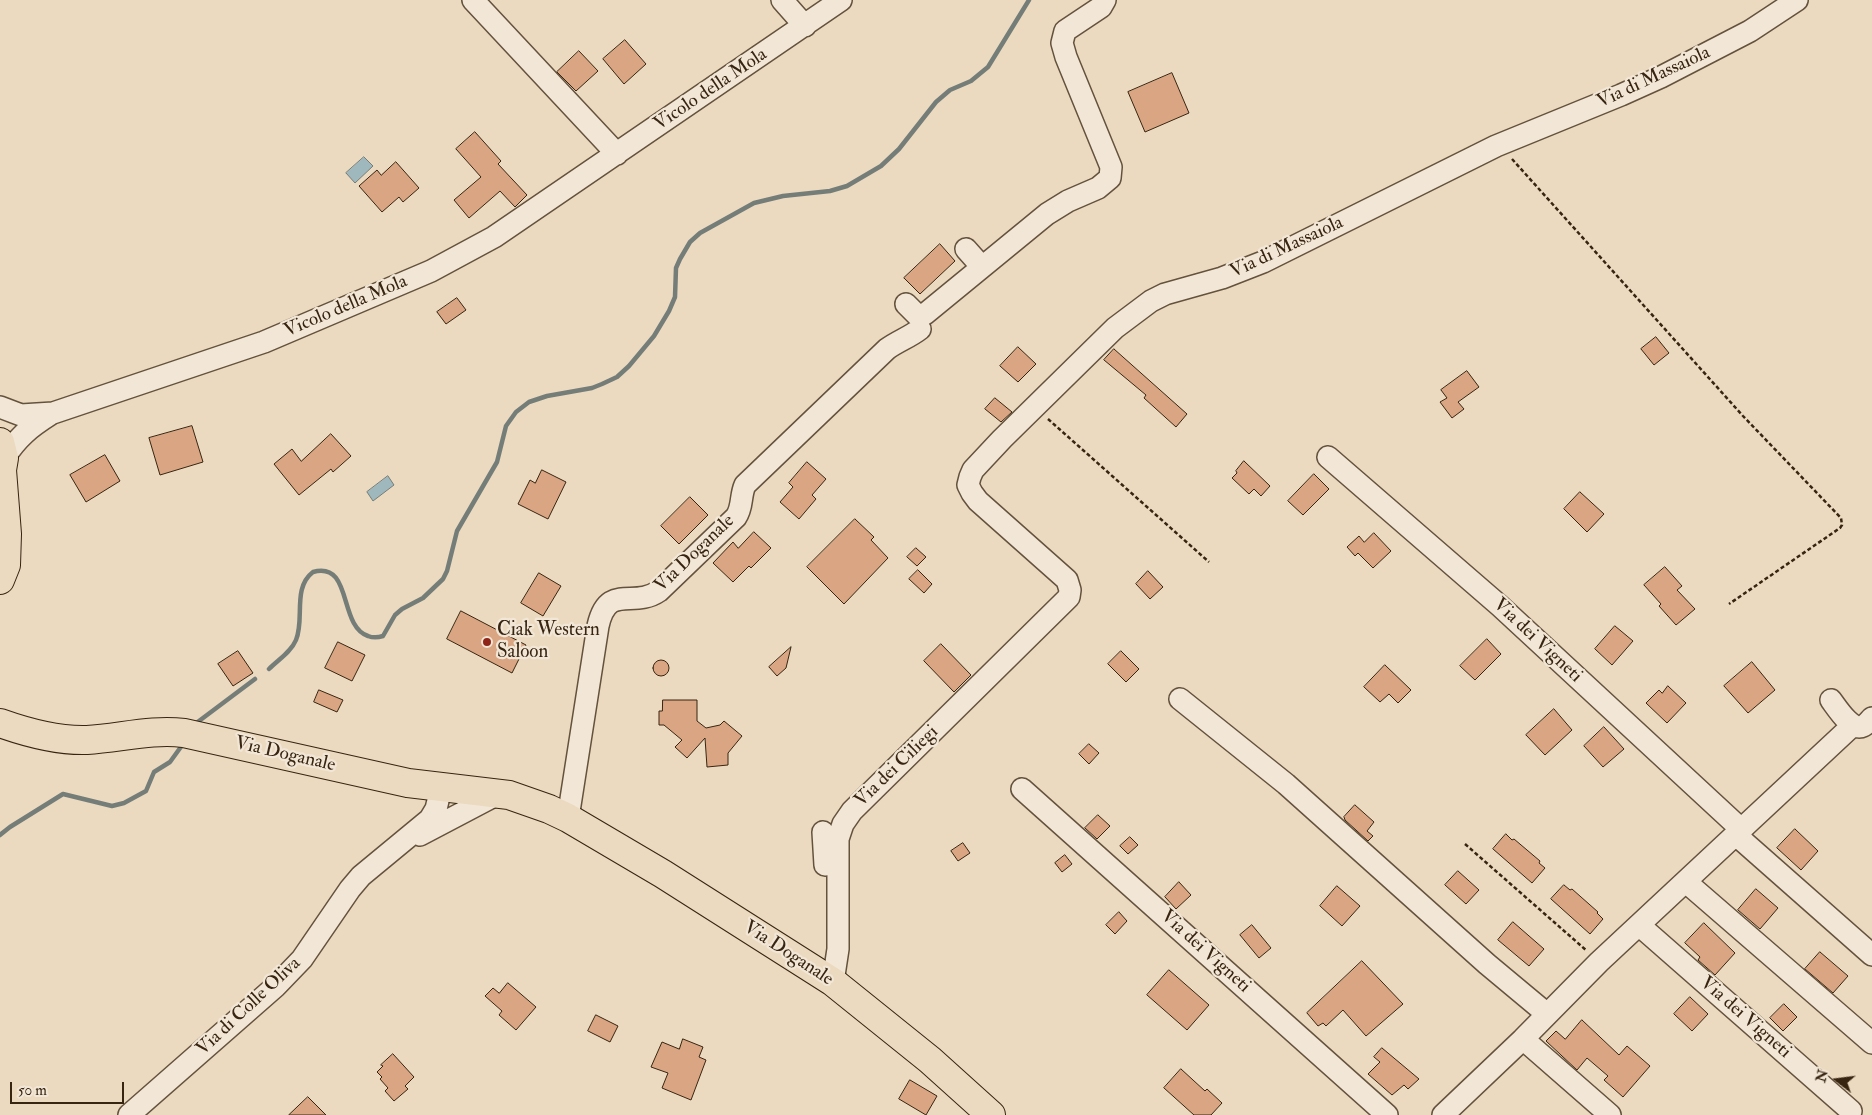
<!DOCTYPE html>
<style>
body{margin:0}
#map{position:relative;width:1872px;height:1115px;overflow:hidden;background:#ebdac0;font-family:"IM FELL Double Pica",serif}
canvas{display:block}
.north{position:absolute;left:1812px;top:1055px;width:50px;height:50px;-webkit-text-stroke:4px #f2e7d6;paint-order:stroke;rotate:285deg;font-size:14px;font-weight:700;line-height:20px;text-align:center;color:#372511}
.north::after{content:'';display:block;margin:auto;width:18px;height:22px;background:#372511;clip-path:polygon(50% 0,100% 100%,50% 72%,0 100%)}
.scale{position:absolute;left:10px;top:1082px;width:114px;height:22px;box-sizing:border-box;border:2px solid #372511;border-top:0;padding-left:6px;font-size:15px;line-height:18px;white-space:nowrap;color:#372511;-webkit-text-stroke:4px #f2e7d6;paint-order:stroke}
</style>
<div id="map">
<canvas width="1872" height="1115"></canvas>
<div class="north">N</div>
<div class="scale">50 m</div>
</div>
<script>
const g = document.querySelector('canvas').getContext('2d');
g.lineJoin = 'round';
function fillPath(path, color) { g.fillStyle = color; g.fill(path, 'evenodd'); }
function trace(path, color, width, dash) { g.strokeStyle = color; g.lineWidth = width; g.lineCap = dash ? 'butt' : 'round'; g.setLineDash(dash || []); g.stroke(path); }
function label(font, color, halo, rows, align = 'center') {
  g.font = font + ' "IM FELL Double Pica",serif'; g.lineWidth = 4.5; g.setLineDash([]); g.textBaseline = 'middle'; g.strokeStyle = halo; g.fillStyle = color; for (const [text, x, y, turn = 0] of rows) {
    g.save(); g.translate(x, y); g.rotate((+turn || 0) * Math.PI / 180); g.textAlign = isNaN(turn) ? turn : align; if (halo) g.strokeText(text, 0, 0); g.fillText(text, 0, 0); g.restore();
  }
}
const water = new Path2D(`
 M 364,157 L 373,166 L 355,183 L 346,173 Z
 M 388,476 L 394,485 L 373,501 L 367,492 Z`);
fillPath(water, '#9eb8bd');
trace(water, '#757d78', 1);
trace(new Path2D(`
 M 269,669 C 278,660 291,652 296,640 C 305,619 292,588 313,572 C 353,561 338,626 368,636 C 373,638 377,638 383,636 L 395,615 L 402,609 L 423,598 L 443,579 L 447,571 L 457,531 L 497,462 L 506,426 L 516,412 L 529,402 L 547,396 L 592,388 L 602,384 L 617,377 L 629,366 L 654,336 L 669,311 L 675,297 L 676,268 L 680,259 L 690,242 L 700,233 L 754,203 L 783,196 L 830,191 L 847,186 L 881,166 L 899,149 L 936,102 L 950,90 L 971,81 L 988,67 L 1029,0
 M 195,724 L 255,679
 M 0,835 L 10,827 L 63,794 L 112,806 L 124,803 L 146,791 L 154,772 L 170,762 L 183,744`), '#757d78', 4.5);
const building = new Path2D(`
 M 625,40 L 646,64 L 624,84 L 603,59 Z
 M 579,51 L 598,71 L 576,91 L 557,72 Z
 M 1172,73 L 1189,113 L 1145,132 L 1128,92 Z
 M 475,132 L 501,161 L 498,164 L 527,195 L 515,207 L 500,191 L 469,218 L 454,200 L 481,177 L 456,149 Z
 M 396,162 L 419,188 L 403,202 L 399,197 L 382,212 L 359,186 L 377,170 L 381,175 Z
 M 940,244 L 955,261 L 920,294 L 904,278 Z
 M 457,298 L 466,310 L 446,324 L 437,312 Z
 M 1656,337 L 1669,353 L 1654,365 L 1641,349 Z
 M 1018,347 L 1036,364 L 1018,382 L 1000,366 Z
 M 1114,349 L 1187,414 L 1176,427 L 1144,398 L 1146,395 L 1104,360 Z
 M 1467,371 L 1479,387 L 1458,402 L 1464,409 L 1452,418 L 1440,402 L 1447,398 L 1441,390 Z
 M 995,398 L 1012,412 L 1001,422 L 985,409 Z
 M 192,426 L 203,462 L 160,475 L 149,438 Z
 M 331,434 L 351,456 L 333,472 L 331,469 L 299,495 L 274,464 L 292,449 L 301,461 Z
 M 105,455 L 120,481 L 86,502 L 70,475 Z
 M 1244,461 L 1270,486 L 1261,496 L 1254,489 L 1249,494 L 1232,478 L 1237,473 L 1236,471 Z
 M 807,462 L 826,479 L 812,495 L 816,499 L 799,519 L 780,502 L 793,487 L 789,483 Z
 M 542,470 L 566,482 L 548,519 L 518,504 L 530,480 L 535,483 Z
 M 1314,474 L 1329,489 L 1303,515 L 1288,501 Z
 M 1580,492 L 1604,514 L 1587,532 L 1564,509 Z
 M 690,497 L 708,515 L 679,544 L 661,526 Z
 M 855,519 L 874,537 L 871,540 L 888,558 L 844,604 L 807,567 Z
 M 754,532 L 771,548 L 751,568 L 749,566 L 733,582 L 713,563 L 733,542 L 738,548 Z
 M 1374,533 L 1391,551 L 1373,568 L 1358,553 L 1355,556 L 1347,547 L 1359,536 L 1364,542 Z
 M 916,548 L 926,557 L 917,566 L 907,557 Z
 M 1665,567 L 1682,586 L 1677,590 L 1695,609 L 1676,625 L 1659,606 L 1661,604 L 1644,585 Z
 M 918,570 L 932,584 L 924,593 L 909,579 Z
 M 1148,571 L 1163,587 L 1150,599 L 1136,584 Z
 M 539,573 L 561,586 L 543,616 L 521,603 Z
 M 461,611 L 526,645 L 512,673 L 447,639 Z
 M 1615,626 L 1633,641 L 1612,665 L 1595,649 Z
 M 1487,639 L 1501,654 L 1475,680 L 1460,666 Z
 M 338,642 L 365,655 L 352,681 L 325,668 Z
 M 941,644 L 971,675 L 954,692 L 924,661 Z
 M 791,647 L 786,668 L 777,676 L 769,667 Z
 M 238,651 L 253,673 L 233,686 L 218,664 Z
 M 1121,651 L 1139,669 L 1126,682 L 1108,664 Z
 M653 668a8 8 0 1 1 16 0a8 8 0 1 1-16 0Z
 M 1752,662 L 1775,690 L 1748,713 L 1724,686 Z
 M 1385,665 L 1411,690 L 1398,703 L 1389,694 L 1380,702 L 1364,687 Z
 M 1668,686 L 1686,703 L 1667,723 L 1646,703 L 1659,690 L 1662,693 Z
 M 319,690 L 343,700 L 337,712 L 314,702 Z
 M 663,700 L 697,700 L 697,721 L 706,728 L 720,725 L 724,721 L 742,736 L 728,753 L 728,765 L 707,767 L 705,738 L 687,758 L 675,747 L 682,740 L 664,725 L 659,725 L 659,711 L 662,711 Z
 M 1554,709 L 1572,730 L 1545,755 L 1526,735 Z
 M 1604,727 L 1624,749 L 1603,767 L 1584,746 Z
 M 1089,744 L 1099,753 L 1089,764 L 1079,754 Z
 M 1355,805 L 1374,822 L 1367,831 L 1373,836 L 1368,841 L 1345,820 L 1344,817 Z
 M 1098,815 L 1110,826 L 1097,839 L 1085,828 Z
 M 1795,829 L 1818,851 L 1801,870 L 1777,848 Z
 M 1506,834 L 1512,840 L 1514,839 L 1540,861 L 1539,863 L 1545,868 L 1532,883 L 1493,849 Z
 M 1130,837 L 1138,845 L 1128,854 L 1120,846 Z
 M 963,843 L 970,853 L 958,861 L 951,851 Z
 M 1065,855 L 1072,864 L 1062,872 L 1055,863 Z
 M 1458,871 L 1479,890 L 1466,904 L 1445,885 Z
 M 1179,882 L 1191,895 L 1176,909 L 1165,897 Z
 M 1564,885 L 1570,890 L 1572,889 L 1598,912 L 1597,913 L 1603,919 L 1590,934 L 1551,899 Z
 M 1337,886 L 1360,906 L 1342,926 L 1320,906 Z
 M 1756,889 L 1778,908 L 1760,929 L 1738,910 Z
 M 1119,912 L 1127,921 L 1115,934 L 1106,925 Z
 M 1513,922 L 1544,949 L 1529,966 L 1498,940 Z
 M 1704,923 L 1735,953 L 1715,975 L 1698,960 L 1700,957 L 1685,943 Z
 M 1252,925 L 1271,948 L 1259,958 L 1240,935 Z
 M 1820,952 L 1848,976 L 1833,993 L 1805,969 Z
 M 1362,961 L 1403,1004 L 1366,1036 L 1343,1010 L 1326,1026 L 1323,1023 L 1318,1026 L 1307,1013 Z
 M 1169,970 L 1209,1005 L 1187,1030 L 1147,995 Z
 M 508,983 L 536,1007 L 516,1030 L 499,1015 L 502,1011 L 485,996 L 493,988 L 499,993 Z
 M 1690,997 L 1708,1014 L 1692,1031 L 1674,1014 Z
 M 1784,1004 L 1797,1017 L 1783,1031 L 1770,1018 Z
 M 596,1015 L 618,1026 L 610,1042 L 588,1031 Z
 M 1582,1020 L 1619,1055 L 1627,1046 L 1650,1066 L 1623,1097 L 1604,1080 L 1608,1076 L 1587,1058 L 1577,1070 L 1546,1041 L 1556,1031 L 1565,1039 Z
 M 683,1039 L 703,1047 L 699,1057 L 706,1060 L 691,1100 L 662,1088 L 668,1073 L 651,1067 L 662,1042 L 679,1049 Z
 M 1382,1048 L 1419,1079 L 1408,1089 L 1404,1085 L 1392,1095 L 1368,1074 L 1380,1062 L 1374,1057 Z
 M 393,1054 L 414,1077 L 405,1086 L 408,1089 L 394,1101 L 385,1091 L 388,1088 L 380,1079 L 382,1077 L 377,1072 L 383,1066 L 381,1065 Z
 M 1181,1069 L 1205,1091 L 1207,1089 L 1222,1103 L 1211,1115 L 1194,1115 L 1164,1088 Z
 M 910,1080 L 937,1096 L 926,1115 L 899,1099 Z
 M 308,1097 L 326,1115 L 289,1115 Z`);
fillPath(building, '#d9a583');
trace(building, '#372511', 1);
const minor = new Path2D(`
 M 473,0 L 617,154
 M 782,0 L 805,26
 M 966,249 L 982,267
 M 906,304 L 917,315 L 919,316 L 925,314 L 1047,214 L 1068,201 L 1098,188 L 1110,178 L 1111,167 L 1066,57 L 1062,43 L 1065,31 L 1101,7 L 1105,0
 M 0,407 L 21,415 L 53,413 L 264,342 L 431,271 L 494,237 L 841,0
 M 1328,457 L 1500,606 L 1742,830
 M 4,458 C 18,437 29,428 51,414
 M 1180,699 L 1286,784 L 1487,964 L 1547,1014
 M 1831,700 C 1837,708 1852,732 1863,726 C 1866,725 1869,721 1872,718
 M 1022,789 L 1387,1115
 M 568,818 L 598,626 C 608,582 633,609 659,591 L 736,517 C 743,507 740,496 745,485 L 887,349 C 898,341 910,337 920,329
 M 823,832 L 825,865
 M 420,835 L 498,794
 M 1736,835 L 1872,955
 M 1686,882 L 1872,1043
 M 1639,925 L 1851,1111
 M 833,982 L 838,949 L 838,839 L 843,824 L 852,811 L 1069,597 L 1070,590 L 1067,580 L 978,501 L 972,493 L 968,485 L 970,477 L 973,470 L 1002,439 L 1115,328 L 1151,301 L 1165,294 L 1222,278 L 1263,262 L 1496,146 L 1621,95 L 1661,77 L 1750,31 L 1797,0
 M 1523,1039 L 1610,1115
 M 129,1115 L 276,986 L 302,959 L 350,889 L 361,876 L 430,819 L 436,809 L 441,788
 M 1443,1115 L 1523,1039 L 1599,962 L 1852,726`);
const major = new Path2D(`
 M 0,442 L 4,458 L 2,470 L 7,534 L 6,565 L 0,580
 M 0,723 C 28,733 57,741 87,740 C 120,738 152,729 184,733 L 408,783 L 509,795 L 549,809 L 568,818 L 663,874 L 833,982 L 930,1060 L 991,1115`);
trace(minor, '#64523d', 24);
trace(major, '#372511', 30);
trace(new Path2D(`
 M 1512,159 L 1743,416 L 1841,518 L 1842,525 L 1840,528 L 1729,604
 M 1048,419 L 1209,562
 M 1465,844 L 1587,951`), '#372511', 2.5, [4, 2.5]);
trace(minor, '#f2e7d6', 21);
trace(major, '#ebdac0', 28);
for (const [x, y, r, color] of [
 [487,642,5,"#8f2418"]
]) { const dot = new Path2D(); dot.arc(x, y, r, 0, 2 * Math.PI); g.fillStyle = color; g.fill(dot); trace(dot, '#f2e7d6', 2); }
label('19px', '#372511', '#f2e7d6', [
 ["Via di Massaiola",1654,78,-25],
 ["Vicolo della Mola",711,90,-34],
 ["Via di Massaiola",1287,248,-25],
 ["Vicolo della Mola",346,307,-23],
 ["Via Doganale",695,554,-44],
 ["Via dei Vigneti",1537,641,43],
 ["Via Doganale",285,755,13],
 ["Via dei Ciliegi",897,767,-44],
 ["Via dei Vigneti",1205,952,42],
 ["Via Doganale",788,954,33],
 ["Via di Colle Oliva",249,1007,-43],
 ["Via dei Vigneti",1745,1018,41]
]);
label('19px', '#372511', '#f2e7d6', [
 ["Ciak Western",497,631],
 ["Saloon",497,653]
], 'left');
</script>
